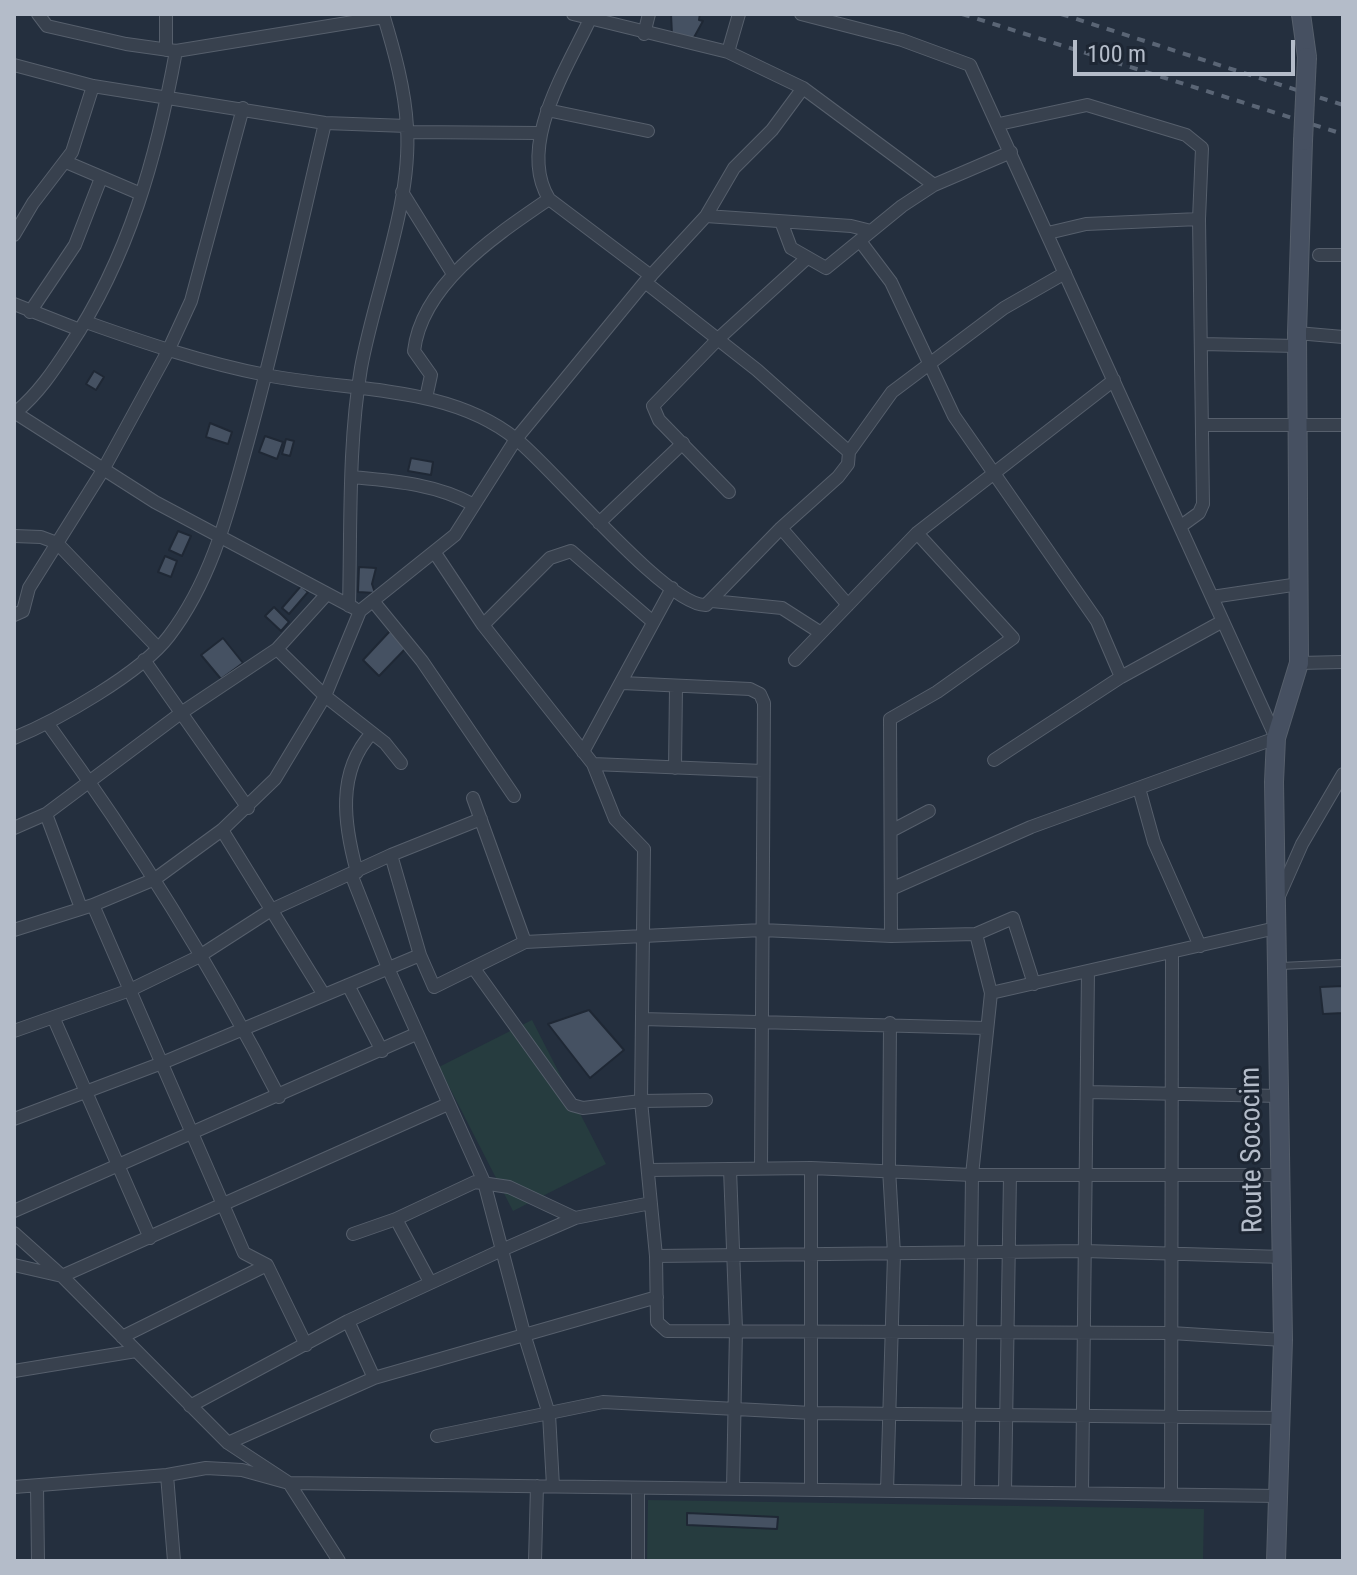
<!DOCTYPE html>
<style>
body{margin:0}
#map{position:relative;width:1357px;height:1575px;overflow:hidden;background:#242f3e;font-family:"Roboto Condensed",sans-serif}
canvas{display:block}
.frame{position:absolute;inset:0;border:16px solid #b4bcc9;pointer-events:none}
.scale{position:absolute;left:1073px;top:40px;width:222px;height:36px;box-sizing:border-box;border:4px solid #b4bcc9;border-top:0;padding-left:10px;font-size:24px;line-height:28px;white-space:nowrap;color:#b4bcc9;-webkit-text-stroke:6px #1d2633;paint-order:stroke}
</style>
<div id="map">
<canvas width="1357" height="1575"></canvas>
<div class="frame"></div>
<div class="scale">100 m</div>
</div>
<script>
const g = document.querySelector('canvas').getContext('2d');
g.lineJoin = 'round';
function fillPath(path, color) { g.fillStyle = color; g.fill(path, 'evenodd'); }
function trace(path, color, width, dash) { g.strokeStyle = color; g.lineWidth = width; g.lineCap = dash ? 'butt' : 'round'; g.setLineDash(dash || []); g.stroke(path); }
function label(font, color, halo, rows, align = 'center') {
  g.font = font + ' "Roboto Condensed",sans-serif'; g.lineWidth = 6; g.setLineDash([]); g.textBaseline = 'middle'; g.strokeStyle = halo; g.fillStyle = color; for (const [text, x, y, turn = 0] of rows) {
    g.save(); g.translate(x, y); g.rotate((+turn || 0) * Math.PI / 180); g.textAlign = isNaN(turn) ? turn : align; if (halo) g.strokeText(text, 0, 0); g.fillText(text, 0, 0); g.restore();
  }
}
fillPath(new Path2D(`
 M 532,1020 L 606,1164 L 513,1211 L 439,1067 Z
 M 648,1500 L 1204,1509 L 1203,1561 L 647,1561 Z`), '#263c3f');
const building = new Path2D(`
 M 671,14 L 700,14 L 699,20 L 703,21 L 692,41 L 672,35 Z
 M 94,371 L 104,377 L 96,390 L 86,384 Z
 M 210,423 L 232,432 L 228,444 L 206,437 Z
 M 265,436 L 283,442 L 277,459 L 259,452 Z
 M 286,439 L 294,441 L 290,456 L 282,454 Z
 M 411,458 L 433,462 L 431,475 L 408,471 Z
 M 178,531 L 191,536 L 182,556 L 169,550 Z
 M 165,556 L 177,561 L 171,577 L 158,572 Z
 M 359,567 L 376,568 L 372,584 L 375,593 L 358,592 Z
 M 301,586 L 308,592 L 289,614 L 282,608 Z
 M 274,607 L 289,622 L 281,631 L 265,616 Z
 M 390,631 L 407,647 L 379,676 L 363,660 Z
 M 223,638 L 243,663 L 221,679 L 201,655 Z
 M 1343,986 L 1343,1013 L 1323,1014 L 1320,987 Z
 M 589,1010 L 624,1050 L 590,1078 L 548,1024 Z
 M 687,1513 L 778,1517 L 777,1529 L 687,1525 Z`);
fillPath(building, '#455162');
trace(building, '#1f2835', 2);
const lane = new Path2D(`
 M 1281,966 L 1343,963`);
const street = new Path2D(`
 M 38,14 L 47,26 L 126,44 L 176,51 L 384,17
 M 573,14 L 728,52 L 803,88 L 934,185
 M 801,14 L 902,40 L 970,65 L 1276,738 L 1031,827 L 891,889
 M 591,17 C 568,67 516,145 549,199 L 651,276
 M 644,34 L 649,14
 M 166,50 L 166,14
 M 728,52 L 739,14
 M 14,65 L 93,86 L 325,123 L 407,126
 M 547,110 L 648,131
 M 999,124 L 1087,105 L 1186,135 L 1202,148 L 1199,219 L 1203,504 L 1199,513 L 1181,526
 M 408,132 L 539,133
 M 66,162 L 141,194
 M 402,192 L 453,274
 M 706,216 L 851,226 L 871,231
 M 782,224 L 791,248 L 826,268 L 902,206 L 934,185 L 1011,152
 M 1048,233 L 1086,224 L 1199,219
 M 14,235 L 33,203 L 72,152 L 93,86
 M 860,241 L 891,282 L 954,416 L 1097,621 L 1121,677
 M 1319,255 L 1343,255
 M 645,282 L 757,370 L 849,452
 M 14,304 L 80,330
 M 30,312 L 75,245 L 101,178
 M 86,322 C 145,343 204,363 266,375 C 349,392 448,384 516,439 C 552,467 667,607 706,605 L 781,528 L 838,477 L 848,464 L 849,452 L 892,392 L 1004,308 L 1065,273
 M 1297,333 L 1343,337
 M 1201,344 L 1297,346
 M 426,398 L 431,375 L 414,351 C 422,283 498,234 549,199
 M 14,412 L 155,502 L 354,608
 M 16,412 C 38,394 54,370 69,347 C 129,257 157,156 176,51
 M 1202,425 L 1343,425
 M 352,477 C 395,481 436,484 474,505
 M 729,492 L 659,420 L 653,406 L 718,339 L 807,258
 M 599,523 L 683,443
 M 781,528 L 848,605
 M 14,536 L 41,537 L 57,543 L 158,648
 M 435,553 L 483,625 L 593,764 L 615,819 L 644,849 L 641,1101 L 656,1256 L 657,1322 L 667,1331 L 1171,1333 L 1283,1340
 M 1212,597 L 1299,584
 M 373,601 L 422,661 L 514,796
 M 712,601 L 782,608 L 821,633
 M 349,606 C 351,527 348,445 361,368 C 375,291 412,205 407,127 C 405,89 394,50 383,14
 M 14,615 L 23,611 L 29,588 L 103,470 L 168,351 L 191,301 L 243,108
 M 483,625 L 550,558 L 571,551 L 653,622
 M 277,649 L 325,696 L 385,743 L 401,763
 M 144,660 L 248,808
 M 795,660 L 917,533 L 1114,380
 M 1299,663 L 1343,662
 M 622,683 L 750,689 L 760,694 L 764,703 L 761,1168
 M 48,724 C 134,842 212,967 279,1097
 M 14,738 C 58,720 141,673 169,636 C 213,578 229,509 248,441 C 277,336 300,229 325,123
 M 583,752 L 672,588
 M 994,760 L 1121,677 L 1223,621
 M 593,764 L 763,771
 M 675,768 L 676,687
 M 1139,788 L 1154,842 L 1200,946
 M 473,798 L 525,942
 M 46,814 L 81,908
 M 14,828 L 46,814 L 181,713 L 277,649 L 326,595
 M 222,830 L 324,995
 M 891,831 L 929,811
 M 391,855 L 420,955 L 434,987 L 525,942 L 762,930 L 891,936 L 976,934 L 1013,918 L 1034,984
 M 357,872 C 344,825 336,772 372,733
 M 351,874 L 388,968 L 484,1182 L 525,1337 L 549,1414 L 553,1486
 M 1279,896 L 1302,844 L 1343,774
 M 93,905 L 244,1253 L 267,1265 L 306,1345
 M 14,930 L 93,905 L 155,879 L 222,830 L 275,779 L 325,696 L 360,611 L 455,535 L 516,439 L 645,282 L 706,216 L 734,168 L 772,130 L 803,88
 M 891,936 L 890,719 L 937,692 L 1013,638 L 917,533
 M 475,970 L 572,1105 L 583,1108 L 641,1101 L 706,1100
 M 348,985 L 382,1051
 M 991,993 L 1276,928
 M 54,1019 L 150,1238
 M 642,1019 L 986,1028
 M 14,1031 L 130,990 L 198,957 L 271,910 L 391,855 L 481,819
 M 1087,1092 L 1280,1096
 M 14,1119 L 162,1063 L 420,955
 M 811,1168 L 811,1490
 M 730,1169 L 736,1329 L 733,1489
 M 648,1170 L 811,1168 L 972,1175 L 1281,1175
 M 14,1211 L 416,1034
 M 396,1219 L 430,1282
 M 14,1233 L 62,1276 L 228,1443 L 289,1483 L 339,1561
 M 353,1234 L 396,1219 L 475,1182 L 509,1187 L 575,1218
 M 656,1256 L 1085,1251 L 1283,1257
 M 14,1265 L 62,1276 L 448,1104
 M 348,1321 L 374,1378
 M 122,1337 L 267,1265
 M 14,1371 L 136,1351
 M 190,1406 L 348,1321 L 504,1249 L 575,1218 L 651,1203
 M 437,1436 L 603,1402 L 812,1413 L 1282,1418
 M 228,1443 L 374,1378 L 657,1297
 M 167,1475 L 174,1561
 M 37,1486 L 38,1561
 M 14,1487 L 167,1475 L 206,1468 L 242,1470 L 289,1483 L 1279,1496
 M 638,1488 L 638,1561
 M 887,1491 L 894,1254 L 889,1169 L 890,1023
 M 968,1492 L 972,1175 L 991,993 L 976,934
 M 1005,1492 L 1010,1175
 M 1082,1493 L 1088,971
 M 1171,1495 L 1172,952
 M 535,1561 L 537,1486`);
const secondary = new Path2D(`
 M 1301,14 L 1307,57
 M 1276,1561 L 1283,1340 L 1274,782 L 1276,738 L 1299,663 L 1297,333 L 1303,141`);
trace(lane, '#565f6c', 8);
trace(street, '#565f6c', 14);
trace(secondary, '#565f6c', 20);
trace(lane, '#38414e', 6);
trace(street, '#38414e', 12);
trace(secondary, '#465061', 18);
trace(new Path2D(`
 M 962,14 L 1343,134
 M 1061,14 L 1343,105`), '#5a6575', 4, [8, 8]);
const secondaryBridge = new Path2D(`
 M 1303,141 L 1307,57`);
trace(secondaryBridge, '#565f6c', 20, []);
trace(secondaryBridge, '#465061', 18);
label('28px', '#b4bcc9', '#1d2633', [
 ["Route Sococim",1253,1150,-91]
]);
</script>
